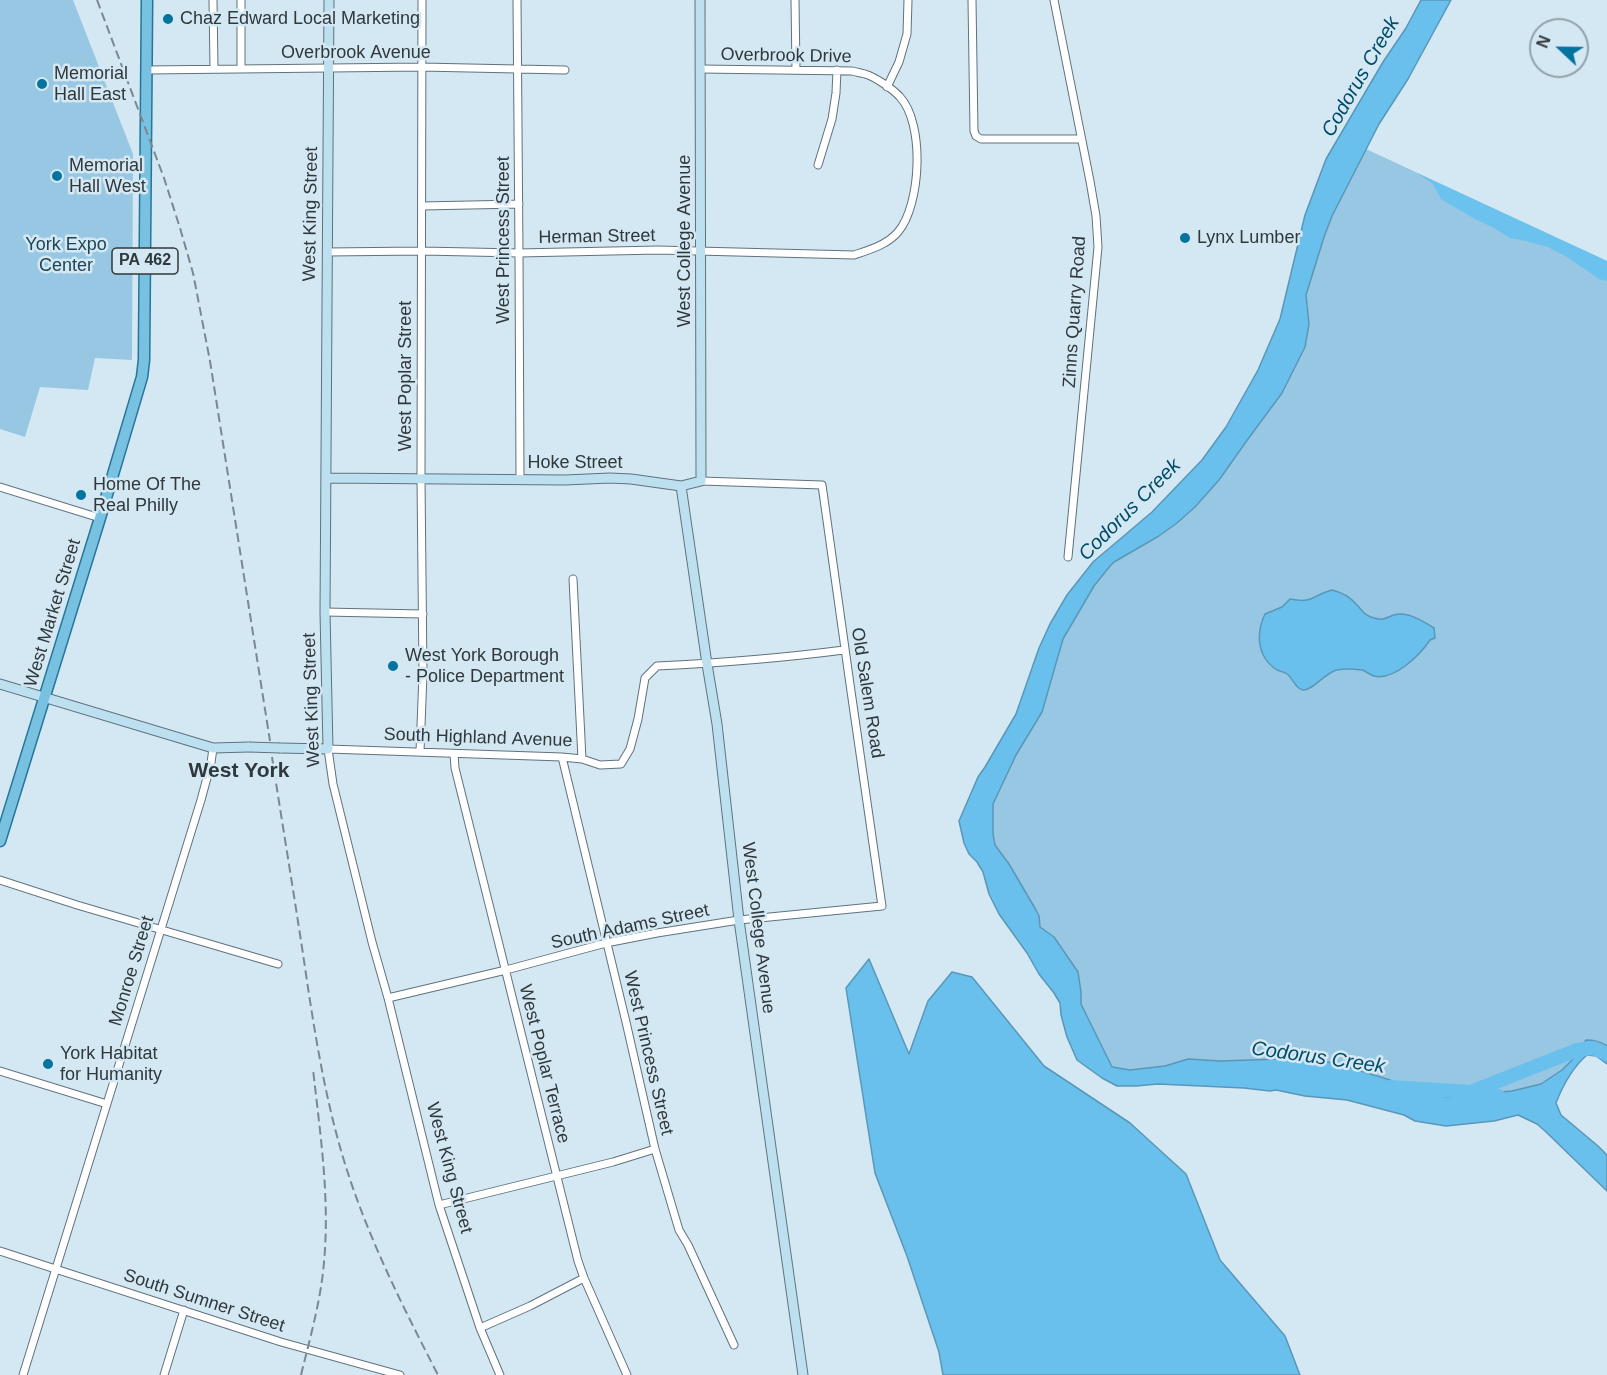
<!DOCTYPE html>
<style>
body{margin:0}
#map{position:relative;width:1607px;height:1375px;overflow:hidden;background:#d4e8f3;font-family:Helvetica,sans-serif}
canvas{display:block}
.north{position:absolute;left:1529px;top:18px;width:60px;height:60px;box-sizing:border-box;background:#d4e8f3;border:2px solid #92a2aa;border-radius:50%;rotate:292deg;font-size:16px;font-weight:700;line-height:24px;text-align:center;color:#30383c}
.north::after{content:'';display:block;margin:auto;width:21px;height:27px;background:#03749e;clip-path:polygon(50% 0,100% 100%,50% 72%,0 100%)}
</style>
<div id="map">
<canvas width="1607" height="1375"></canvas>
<div class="north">N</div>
</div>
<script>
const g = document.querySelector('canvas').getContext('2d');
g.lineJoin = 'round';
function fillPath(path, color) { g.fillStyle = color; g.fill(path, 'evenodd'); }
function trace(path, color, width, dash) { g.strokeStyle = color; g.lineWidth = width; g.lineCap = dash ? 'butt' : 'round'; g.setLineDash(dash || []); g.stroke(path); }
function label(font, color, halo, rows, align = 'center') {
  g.font = font + ' Helvetica,sans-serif'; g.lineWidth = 5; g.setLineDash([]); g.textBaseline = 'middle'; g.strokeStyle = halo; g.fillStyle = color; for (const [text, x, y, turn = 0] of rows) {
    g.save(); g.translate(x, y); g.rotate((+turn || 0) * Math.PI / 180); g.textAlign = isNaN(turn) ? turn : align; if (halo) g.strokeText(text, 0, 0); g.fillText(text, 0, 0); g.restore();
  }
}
fillPath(new Path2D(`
 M 0,0 L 73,0 L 133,154 L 132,360 L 95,358 L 88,390 L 40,387 L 25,437 L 0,429 Z
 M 1366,149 L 1607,261 L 1607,1046 L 1602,1043 L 1586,1040 L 1577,1055 L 1562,1070 L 1541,1084 L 1512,1091 L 1449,1097 L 1420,1094 L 1390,1080 L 1341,1065 L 1310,1058 L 1220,1061 L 1188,1059 L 1165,1066 L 1130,1070 L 1112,1067 L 1081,1003 L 1081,992 L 1054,937 L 1040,927 L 1039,916 L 1036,910 L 1009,864 L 995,845 L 993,834 L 993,804 L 1016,755 L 1042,712 L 1063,639 L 1094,586 L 1110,566 L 1114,562 L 1159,537 L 1177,523 L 1195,507 L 1219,480 L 1248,439 L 1282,393 L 1302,352 L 1309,324 L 1306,295 L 1324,237 L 1332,216 Z`), '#97c7e2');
fillPath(new Path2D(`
 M 1417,173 L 1607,261 L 1607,281 L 1599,279 L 1567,257 L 1548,247 L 1526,241 L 1510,238 L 1494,228 L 1473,218 L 1441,199 L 1433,184 Z`), '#6cc2ee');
const water = new Path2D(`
 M 1421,0 L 1451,0 L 1408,79 L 1379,124 L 1332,216 L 1324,237 L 1306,295 L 1309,324 L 1305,347 L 1282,393 L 1248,439 L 1219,480 L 1195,507 L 1177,523 L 1159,536 L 1114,562 L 1110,566 L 1094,586 L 1063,639 L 1042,712 L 1016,755 L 993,804 L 993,834 L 995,845 L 1009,864 L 1036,910 L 1039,916 L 1040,927 L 1054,937 L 1078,972 L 1081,992 L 1081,1004 L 1112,1067 L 1130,1070 L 1165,1066 L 1188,1059 L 1220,1061 L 1310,1058 L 1341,1065 L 1390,1080 L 1420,1094 L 1449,1097 L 1512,1091 L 1541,1084 L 1562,1070 L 1577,1055 L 1586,1040 C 1594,1040 1601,1042 1607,1046 L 1607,1064 L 1596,1056 L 1587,1055 C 1572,1068 1563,1085 1556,1103 L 1561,1115 L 1598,1146 L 1607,1155 L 1607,1191 L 1545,1131 L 1537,1124 L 1518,1115 L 1494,1121 L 1446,1126 L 1415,1121 L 1404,1115 L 1347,1100 L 1305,1096 L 1276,1090 L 1270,1091 L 1244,1088 L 1158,1084 L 1136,1086 L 1117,1086 L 1102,1078 L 1077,1060 L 1067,1037 L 1061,1015 L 1060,1003 L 1054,993 L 1039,974 L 1027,953 L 999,914 L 989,894 L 983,872 L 977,862 L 969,854 L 964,843 L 959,821 L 978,777 L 985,767 L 1016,714 L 1039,648 L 1050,624 L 1067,595 L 1093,562 L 1152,512 L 1202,460 L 1226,427 L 1258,370 L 1280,319 L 1305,215 L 1326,159 L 1383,62 L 1406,28 Z
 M 1332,590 C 1341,592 1351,598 1357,605 C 1362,610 1364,615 1371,617 C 1383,621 1383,619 1394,615 C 1407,611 1423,621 1434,628 L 1435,638 L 1430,640 C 1420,655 1394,681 1374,676 C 1370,675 1366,671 1362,670 C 1353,669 1342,668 1334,671 C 1324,675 1311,691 1303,690 C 1295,689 1293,678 1287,674 C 1283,671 1279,672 1274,668 C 1257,655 1256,633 1265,614 L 1282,607 L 1290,599 C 1314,604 1312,595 1332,590 Z
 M 869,959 L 909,1054 L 928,1001 L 952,972 L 972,977 L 1044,1066 L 1130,1123 L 1186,1174 L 1220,1260 L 1285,1336 L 1300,1375 L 943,1375 L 939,1352 L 907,1256 L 875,1173 L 846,988 Z`);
fillPath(water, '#6ac0ed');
trace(water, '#5997b8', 1.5);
trace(new Path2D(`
 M 1391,1087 L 1471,1092 L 1498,1096
 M 1473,1091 L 1577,1050 L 1593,1048 L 1607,1054`), '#6ac0ed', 14);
const street = new Path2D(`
 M 213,0 L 214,69
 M 241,0 L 241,69
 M 517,0 L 519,253 L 520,480
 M 795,0 L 796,70
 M 972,0 L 974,131 L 976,136 L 981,139 L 1081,139
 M 1054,0 L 1090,181 L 1096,216 L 1098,247 L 1068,557
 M 147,70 L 421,67 L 565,70
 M 887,87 L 899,62 L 907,34 L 908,0
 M 818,165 L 832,119 L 836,93 L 837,70
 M 422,206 L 519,204
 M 327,252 L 422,251 L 519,253 L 658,250 L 854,255 C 869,250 887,245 898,232 C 921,205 925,124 900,97 C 893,89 875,77 865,74 C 861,73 856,72 852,71 L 701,69
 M 0,487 L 100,518
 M 573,579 L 582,759
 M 325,612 L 423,614
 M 420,752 L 423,674 L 421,479 L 422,0
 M 454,754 L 455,768 L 578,1261 L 584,1278 L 627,1375
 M 562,757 L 626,1022 L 655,1149 L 679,1230 L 688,1245 L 734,1345
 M 0,880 L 77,905 L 278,964
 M 388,998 L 506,970 L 606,943 L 657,933 L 739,920 L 882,906 C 862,765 841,626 822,485 L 701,481
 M 0,1071 L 107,1104
 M 439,1205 L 613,1162 L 655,1149
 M 0,1251 L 281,1342 L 400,1375
 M 480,1328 L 530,1306 L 584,1278
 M 23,1375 L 201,800 L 211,763 L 213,748
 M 164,1375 L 184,1310
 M 500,1375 L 480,1328 L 439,1205 L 388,998 L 372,942 L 333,784 L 328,749 L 562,757 L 582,759 L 600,765 L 621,764 L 630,749 L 638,719 L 645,678 L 657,666 C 720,663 782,658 844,650`);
const secondary = new Path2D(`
 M 326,478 L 565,480 L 610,478 L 631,479 L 681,486 L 701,481 L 700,0
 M 681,486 L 707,664 L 717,724 L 739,920 L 803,1375
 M 0,684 L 213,748 L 249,747
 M 280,748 L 328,749 L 325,612 L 329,0`);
const primary = new Path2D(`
 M 0,841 L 100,518 L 142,377 L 144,360 L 147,0`);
trace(street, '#60727c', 9);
trace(secondary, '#60727c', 11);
trace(primary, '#26769a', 13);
trace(street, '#fff', 7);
trace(secondary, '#bce0f0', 9);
trace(primary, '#79c1e0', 10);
trace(new Path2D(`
 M 97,0 L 164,178 L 180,228 L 193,273 L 210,361 L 270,741
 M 272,757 C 282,822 293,888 303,954 C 313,1022 323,1089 342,1154 C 365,1232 401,1303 438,1375
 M 301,1375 C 310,1338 321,1300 324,1262 C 330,1197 320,1133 313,1069`), '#7b888f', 2, [9, 4.5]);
const secondaryBridge = new Path2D(`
 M 249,747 L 280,748`);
trace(secondaryBridge, '#60727c', 11, []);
trace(secondaryBridge, '#bce0f0', 9);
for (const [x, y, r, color] of [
 [168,19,6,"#03749e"],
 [42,84,6,"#03749e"],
 [57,176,6,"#03749e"],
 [1185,238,6,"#03749e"],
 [81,495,6,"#03749e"],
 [393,666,6,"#03749e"],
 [48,1064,6,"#03749e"]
]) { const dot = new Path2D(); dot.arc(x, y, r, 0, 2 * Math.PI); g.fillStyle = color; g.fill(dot); trace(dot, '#d4e8f3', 2); }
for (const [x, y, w] of [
 [145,261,66]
]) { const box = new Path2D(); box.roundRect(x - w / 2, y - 13, w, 26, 4.5); g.fillStyle = '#d4e8f3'; g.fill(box); trace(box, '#30383c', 1.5); }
label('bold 16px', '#30383c', null, [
 ["PA 462",145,261]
]);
label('18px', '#30383c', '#d4e8f3', [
 ["Chaz Edward Local Marketing",180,19],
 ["Memorial",54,74],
 ["Hall East",54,95],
 ["Memorial",69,166],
 ["Hall West",69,187],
 ["Lynx Lumber",1197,238],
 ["Home Of The",93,485],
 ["Real Philly",93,506],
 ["West York Borough",405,656],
 ["- Police Department",405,677],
 ["York Habitat",60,1054],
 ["for Humanity",60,1075]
], 'left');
label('18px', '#30383c', '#d4e8f3', [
 ["Overbrook Avenue",356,53],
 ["Overbrook Drive",786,56,1],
 ["West King Street",311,214,-89],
 ["Herman Street",597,237,-1],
 ["West Princess Street",504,240,-90],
 ["West College Avenue",685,241,-90],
 ["Zinns Quarry Road",1075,312,-86],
 ["West Poplar Street",406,376,-90],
 ["Hoke Street",575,463],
 ["West Market Street",53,613,-73],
 ["Old Salem Road",867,693,81],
 ["West King Street",312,700,-92],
 ["South Highland Avenue",478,738,2],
 ["South Adams Street",630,927,-12],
 ["West College Avenue",758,928,83],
 ["Monroe Street",132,971,-73],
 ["West Princess Street",648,1053,77],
 ["West Poplar Terrace",544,1064,76],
 ["West King Street",449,1168,75],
 ["South Sumner Street",204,1301,18]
]);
label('18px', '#1f4457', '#d4e8f3', [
 ["York Expo",66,245],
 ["Center",66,266]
]);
label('italic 20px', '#004b68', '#d4e8f3', [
 ["Codorus Creek",1361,77,-60],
 ["Codorus Creek",1130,510,-45],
 ["Codorus Creek",1318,1058,8]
]);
label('bold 21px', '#30383c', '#d4e8f3', [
 ["West York",239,771]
]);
</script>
